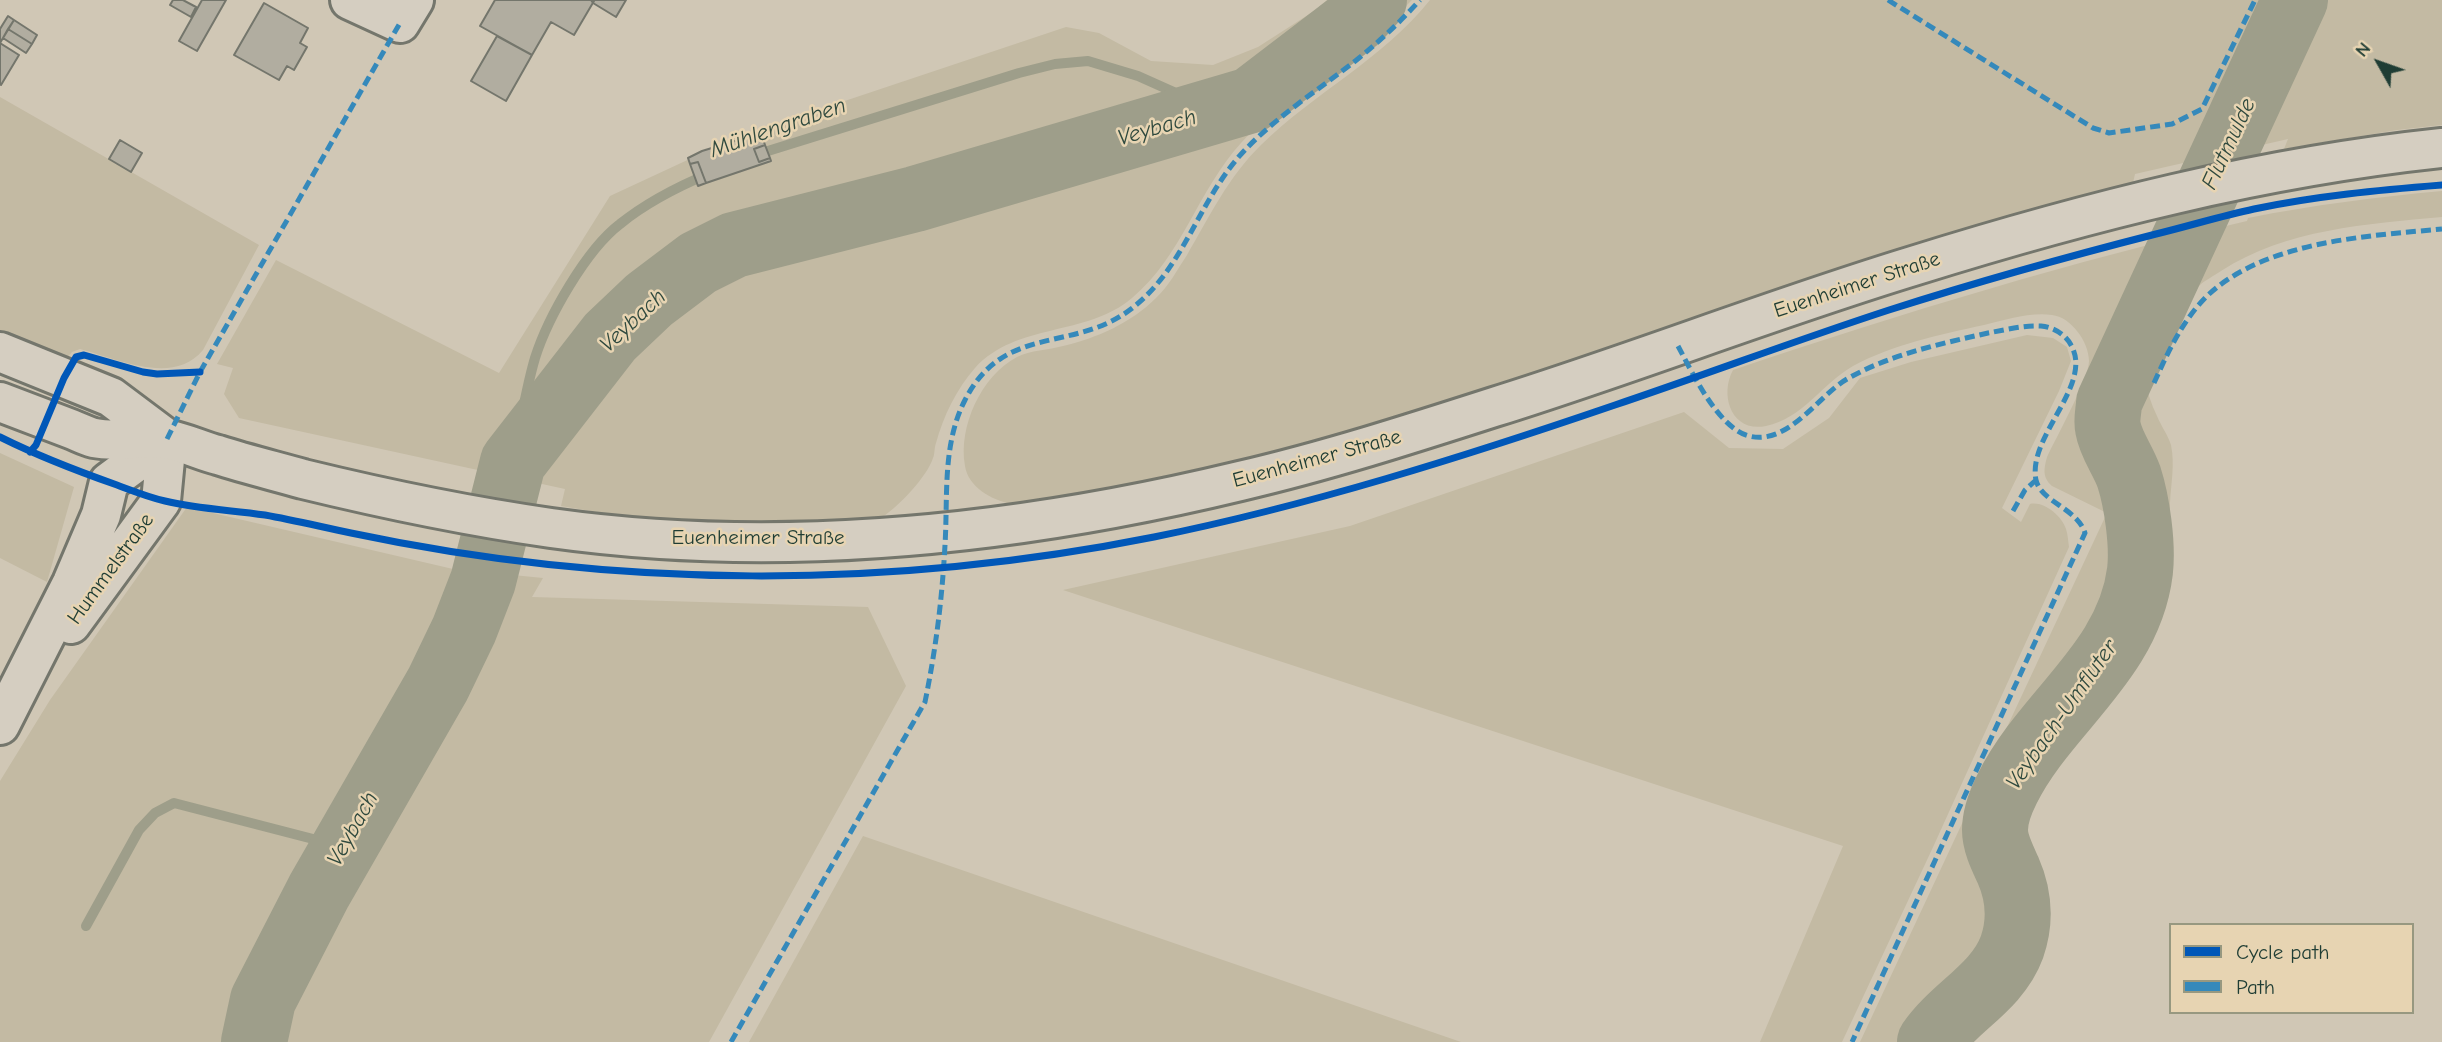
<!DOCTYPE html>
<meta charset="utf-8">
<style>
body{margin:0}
#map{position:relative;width:2442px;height:1042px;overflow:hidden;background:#d0c7b5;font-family:"Comic Neue",sans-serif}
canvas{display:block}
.legend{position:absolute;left:2169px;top:923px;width:245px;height:91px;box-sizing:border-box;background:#e7d4b2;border:2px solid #979880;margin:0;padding:9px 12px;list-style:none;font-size:21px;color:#1f3d34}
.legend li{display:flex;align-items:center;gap:14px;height:35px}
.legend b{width:35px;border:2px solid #979880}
.north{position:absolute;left:2344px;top:28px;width:70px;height:70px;-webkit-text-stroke:5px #e7d4b2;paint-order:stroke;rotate:310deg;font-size:19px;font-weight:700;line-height:28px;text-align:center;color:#1f3d34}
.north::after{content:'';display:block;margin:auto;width:24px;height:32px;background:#1f3d34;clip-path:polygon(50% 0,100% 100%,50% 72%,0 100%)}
</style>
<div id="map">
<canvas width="2442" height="1042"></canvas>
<ul class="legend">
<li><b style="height:9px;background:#0057b8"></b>Cycle path</li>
<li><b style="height:9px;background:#3589bb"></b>Path</li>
</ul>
<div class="north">N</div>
</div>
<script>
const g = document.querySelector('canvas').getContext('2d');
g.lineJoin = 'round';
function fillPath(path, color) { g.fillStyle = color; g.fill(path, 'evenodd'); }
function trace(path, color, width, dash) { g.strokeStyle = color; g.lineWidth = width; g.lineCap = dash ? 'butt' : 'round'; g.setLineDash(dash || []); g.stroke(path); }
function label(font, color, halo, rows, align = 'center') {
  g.font = font + ' "Comic Neue",sans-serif'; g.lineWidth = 5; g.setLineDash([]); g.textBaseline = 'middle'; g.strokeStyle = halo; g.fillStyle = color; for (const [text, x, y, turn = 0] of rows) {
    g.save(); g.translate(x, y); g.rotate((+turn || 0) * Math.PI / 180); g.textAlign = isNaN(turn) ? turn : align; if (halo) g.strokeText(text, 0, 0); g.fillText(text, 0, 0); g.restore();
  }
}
fillPath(new Path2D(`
 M 1327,0 L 1365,0 L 1363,3 L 1372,13 L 1384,0 L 1412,0 C 1396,16 1379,33 1361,47 C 1322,78 1276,105 1241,143 C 1198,190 1182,256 1132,298 C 1086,337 1017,322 975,368 C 957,388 943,417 936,443 C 934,448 935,454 933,458 C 927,477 898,507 881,518 C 775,522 666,526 561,506 L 565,489 L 239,418 L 224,394 L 233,368 L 217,364 L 276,260 L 499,373 L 610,196 L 737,137 L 1066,27 L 1099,33 L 1151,61 L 1213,65 L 1258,47 L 1314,11 Z
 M 1430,0 L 2442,0 L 2442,125 L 2397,130 L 2284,149 L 2288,139 L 2135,174 L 2133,183 C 1927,233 1730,309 1529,375 C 1410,414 1289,451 1167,477 C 1115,488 1063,495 1011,504 C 992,500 968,487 965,466 C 958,427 981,376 1017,357 C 1030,350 1049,350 1063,346 C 1097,338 1131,323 1156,298 C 1169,286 1177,270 1187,255 C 1209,217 1229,176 1261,145 C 1314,93 1383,59 1430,0 Z
 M 0,97 L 259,245 L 203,350 C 173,386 118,359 80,349 L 72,352 L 65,360 L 0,341 Z
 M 2442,191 L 2442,217 C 2367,224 2286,229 2221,271 C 2214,276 2205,280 2199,286 C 2184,301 2173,320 2163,339 C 2156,351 2147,363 2143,376 C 2147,390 2151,404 2157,416 C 2161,426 2168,435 2171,445 C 2175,464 2171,484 2170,503 C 2167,575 2162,624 2116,682 C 2087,719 2049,754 2032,798 C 2019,830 2029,850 2037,880 C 2058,958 2013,995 1962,1042 L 1860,1042 L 2107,513 L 2052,486 C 2042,477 2044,469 2047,457 C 2056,438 2089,378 2089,361 C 2089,342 2071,317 2052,315 C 2030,312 2005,320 1984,325 C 1939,335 1894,344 1853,366 C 1823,383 1802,419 1766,426 C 1732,433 1719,396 1733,370 C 1903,313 2072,261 2247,221 L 2248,218 C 2313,205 2377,197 2442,191 Z
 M 2027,335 L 2053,338 L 2067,347 L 2071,361 L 2059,391 L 2002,508 L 2021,522 L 2030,504 C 2044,501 2062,516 2066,529 C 2068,535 2068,541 2069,547 L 1934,845 L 1842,1042 L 1760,1042 L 1843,846 L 1063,590 L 1350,526 L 1684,412 L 1729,448 L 1783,449 L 1829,418 L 1860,378 L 1911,362 Z
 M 0,453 L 74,487 L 47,582 L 0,558 Z
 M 187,507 L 453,569 L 543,578 L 532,597 L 868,607 L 906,686 L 709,1042 L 0,1042 L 0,781 L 50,700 Z
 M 863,836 L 1461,1042 L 749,1042 Z`), '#c3baa3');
trace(new Path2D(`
 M 755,155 L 1019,73 L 1055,64 L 1088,61 L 1138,76 L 1176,93 L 1209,114
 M 513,462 C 520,427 525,392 535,358 C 548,317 586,250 620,224 C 646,203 677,187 708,174
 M 86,926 L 139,830 L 155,813 L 174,803 L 344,847`), '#9e9e8a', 10);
trace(new Path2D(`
 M 254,1042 L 263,1000 L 319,891 L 438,684 L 464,630 L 483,581 L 513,462 L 610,337 L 649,300 L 698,263 L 734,245 L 915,199 L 1251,100 L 1357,19 L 1374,0
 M 1930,1042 C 1954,1007 1997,988 2012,947 C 2021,921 2019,895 2008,870 C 2002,857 1995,843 1995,830 C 1995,816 2001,801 2007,789 C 2045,712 2129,662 2140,571 C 2143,544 2137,502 2129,477 C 2123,460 2111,445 2108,428 C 2106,420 2109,410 2109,402 L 2295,0`), '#9e9e8a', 66);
const building = new Path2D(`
 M 173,0 L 183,0 L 196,7 L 191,17 L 170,5 Z
 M 202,0 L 226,0 L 197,51 L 179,41 Z
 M 495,0 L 591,0 L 594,1 L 574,35 L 551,22 L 532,55 L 480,26 Z
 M 591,0 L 626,0 L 616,17 L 593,3 Z
 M 264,3 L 308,28 L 300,43 L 307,47 L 294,70 L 287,66 L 279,80 L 234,55 Z
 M 8,16 L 14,20 L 0,43 L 0,29 Z
 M 14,20 L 37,35 L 32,44 L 8,29 Z
 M 8,29 L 32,44 L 26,53 L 3,38 Z
 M 497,36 L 532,55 L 506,101 L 471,81 Z
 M 0,43 L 19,55 L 1,85 L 0,84 Z
 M 761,133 L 765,145 L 754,149 L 759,162 L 770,158 L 771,161 L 706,183 L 698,162 L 690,164 L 688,158 L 702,151 Z
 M 120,140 L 142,153 L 131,172 L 109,159 Z
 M 765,145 L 770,158 L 759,162 L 754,149 Z
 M 698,162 L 706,183 L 698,186 L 690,164 Z`);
fillPath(building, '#b1ada0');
trace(building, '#74766c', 2);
const minor = new Path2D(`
 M 350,0 L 400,23 L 414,0
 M 71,624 L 161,501 L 167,439
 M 0,725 L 72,583 L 101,515 L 109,482 L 167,439`);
const major = new Path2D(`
 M 0,352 L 111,397 L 167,439
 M 0,402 C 24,411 47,420 71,429 C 79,432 86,436 94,438 C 119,443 146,435 170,440 C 186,443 202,451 218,455 C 246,464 275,471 303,479 C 385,499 467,516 551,528 C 780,560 1016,535 1240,481 C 1326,461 1410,434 1494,407 C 1635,363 1772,309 1913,266 C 2086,212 2262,167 2442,148`);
trace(minor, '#74766c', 44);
trace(major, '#74766c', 44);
trace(minor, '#d5cec1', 38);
trace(major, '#d5cec1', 38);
trace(new Path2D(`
 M 1888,0 L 2093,128 L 2109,133 L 2172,124 L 2202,109 L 2255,0
 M 1678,346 C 1692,372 1718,428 1749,436 C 1788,446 1819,395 1847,379 C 1891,354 1940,344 1988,333 C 2005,330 2024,325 2041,326 C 2053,327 2065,334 2071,345 C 2094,385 2027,436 2036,480 C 2041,502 2077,508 2085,533 L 1852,1042
 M 2154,383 C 2168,352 2182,321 2207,296 C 2265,241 2367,236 2442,229
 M 167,439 L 200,372 L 400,23
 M 2013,511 L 2025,490 L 2036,480
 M 731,1042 L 925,702 C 936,648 942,600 945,545 C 948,496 942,445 965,400 C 1004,323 1074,353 1131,309 C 1185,268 1198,200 1244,151 C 1278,115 1320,89 1359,58 C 1381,40 1401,21 1420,0`), '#3589bb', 5, [10, 5]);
trace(new Path2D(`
 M 0,437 C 38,456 77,471 117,485 C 133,491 148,497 165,501 C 198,509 231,510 265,515 C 293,520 322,527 351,533 C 615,589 889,590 1154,537 C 1308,506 1466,456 1615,405 C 1707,374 1797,340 1889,310 C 1977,282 2066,257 2156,234 C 2189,226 2221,216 2254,209 C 2316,196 2379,190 2442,185
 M 30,452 L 36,445 L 64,378 L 76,357 L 84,355 L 143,372 L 157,374 L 200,372`), '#0057b8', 7);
label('21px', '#1f3d34', '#e7d4b2', [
 ["Euenheimer Straße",1857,285,-18],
 ["Euenheimer Straße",1317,459,-15],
 ["Euenheimer Straße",758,538],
 ["Hummelstraße",111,569,-54]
]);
label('italic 23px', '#2f493e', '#e7d4b2', [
 ["Mühlengraben",778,128,-19],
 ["Veybach",1157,128,-16],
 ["Flutmulde",2229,144,-65],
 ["Veybach",633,321,-43],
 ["Veybach-Umfluter",2062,715,-55],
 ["Veybach",353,829,-61]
]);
</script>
